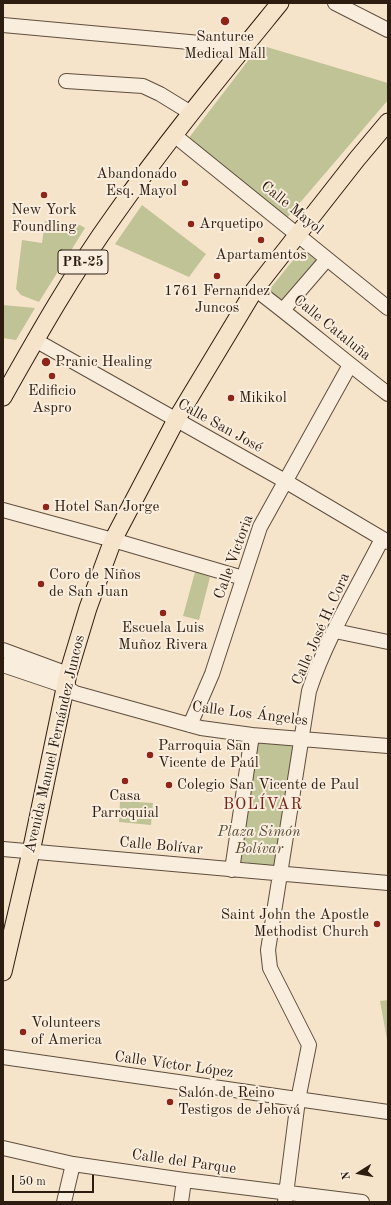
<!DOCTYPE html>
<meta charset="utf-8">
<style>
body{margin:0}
#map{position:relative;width:391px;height:1205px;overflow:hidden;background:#f6e4ca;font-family:"Old Standard TT",serif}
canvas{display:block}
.frame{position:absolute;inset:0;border:4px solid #2d1c10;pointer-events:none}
.north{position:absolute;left:339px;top:1153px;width:40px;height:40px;-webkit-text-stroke:3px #f9eddd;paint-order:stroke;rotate:259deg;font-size:11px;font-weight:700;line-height:16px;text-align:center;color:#2d1c10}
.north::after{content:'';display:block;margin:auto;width:14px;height:18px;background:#2d1c10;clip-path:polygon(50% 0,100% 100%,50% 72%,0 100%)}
.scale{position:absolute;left:12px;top:1175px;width:82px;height:18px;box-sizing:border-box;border:2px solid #2d1c10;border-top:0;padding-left:5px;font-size:12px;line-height:14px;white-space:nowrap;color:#2d1c10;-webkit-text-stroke:3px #f9eddd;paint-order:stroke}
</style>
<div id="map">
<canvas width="391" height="1205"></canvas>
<div class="frame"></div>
<div class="north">N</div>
<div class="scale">50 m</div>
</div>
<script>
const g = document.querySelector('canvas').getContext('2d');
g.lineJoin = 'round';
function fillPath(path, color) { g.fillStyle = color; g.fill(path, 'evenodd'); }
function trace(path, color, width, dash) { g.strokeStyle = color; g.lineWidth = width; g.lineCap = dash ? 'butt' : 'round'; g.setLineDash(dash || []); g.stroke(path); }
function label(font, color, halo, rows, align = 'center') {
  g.font = font + ' "Old Standard TT",serif'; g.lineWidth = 4; g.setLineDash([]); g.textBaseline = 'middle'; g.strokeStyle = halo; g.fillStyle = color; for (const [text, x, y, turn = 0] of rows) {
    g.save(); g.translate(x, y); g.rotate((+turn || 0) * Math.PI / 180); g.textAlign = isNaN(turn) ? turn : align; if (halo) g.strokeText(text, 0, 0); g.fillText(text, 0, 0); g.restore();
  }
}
fillPath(new Path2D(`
 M 260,45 L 388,83 L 388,100 L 286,219 L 188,139 Z
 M 142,205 L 206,254 L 189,277 L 115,244 Z
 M 45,221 L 80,225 L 85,228 L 39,302 L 21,295 L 16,289 L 22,240 L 42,243 Z
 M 302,249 L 317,261 L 283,301 L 269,290 Z
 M 3,305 L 35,308 L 16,340 L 3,338 Z
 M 195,572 L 210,577 L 199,620 L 183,616 Z
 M 256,741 L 293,745 L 274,867 L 237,861 Z
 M 120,801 L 153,803 L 151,825 L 119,822 Z
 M 388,1000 L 388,1040 L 387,1040 L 380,1001 Z`), '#bfc395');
const minor = new Path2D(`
 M 335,3 L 388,30
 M 3,25 L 244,47
 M 66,81 L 143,86 L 160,94 L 191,113
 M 174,135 L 388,308
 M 255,289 C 300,323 343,360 388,394
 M 283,310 L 327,259
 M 35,340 L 285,481 L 388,542
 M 3,510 L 113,540 L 243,578
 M 335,631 L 388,642
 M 3,650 L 68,674
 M 3,665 L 65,686 L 75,693 L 201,728 L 252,735 L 388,746
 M 190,725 L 212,674 L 260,527 L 350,365
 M 3,849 L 388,883
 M 232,870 L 252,735
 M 3,1057 L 388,1112
 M 3,1148 L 73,1164 L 184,1180 L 362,1202
 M 64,1202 L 73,1164
 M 181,1202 L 184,1180
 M 285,1202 L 298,1100 L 309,1045 L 270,968 L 268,950 L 309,691 C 326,639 357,588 382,539`);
const major = new Path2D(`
 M 3,397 C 38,335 73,273 114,216 C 166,142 223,73 280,3
 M 3,972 L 31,852 L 68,674 L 88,608 L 113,540 L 176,420 L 255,289 L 357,159 L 388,122`);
trace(minor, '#5f4e3e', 16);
trace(major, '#2d1c10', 19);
trace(minor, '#f9eddd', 14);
trace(major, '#f6e4ca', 17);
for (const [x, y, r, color] of [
 [225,21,5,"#8f2418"],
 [185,183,4,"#8f2418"],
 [44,195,4,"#8f2418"],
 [191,224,4,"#8f2418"],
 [261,240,4,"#8f2418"],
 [217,276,4,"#8f2418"],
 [46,362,5,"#8f2418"],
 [52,376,4,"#8f2418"],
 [231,398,4,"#8f2418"],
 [46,507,4,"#8f2418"],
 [41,584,4,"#8f2418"],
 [163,613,4,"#8f2418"],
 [150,755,4,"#8f2418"],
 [125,781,4,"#8f2418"],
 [169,785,4,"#8f2418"],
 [377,924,4,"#8f2418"],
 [23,1032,4,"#8f2418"],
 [170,1102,4,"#8f2418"]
]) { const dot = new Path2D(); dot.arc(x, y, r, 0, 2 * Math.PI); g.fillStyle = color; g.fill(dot); trace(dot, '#f9eddd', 1.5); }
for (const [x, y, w] of [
 [83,262,50]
]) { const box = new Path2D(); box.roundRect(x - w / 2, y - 12, w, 24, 3); g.fillStyle = '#f9eddd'; g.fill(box); trace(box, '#2d1c10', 1); }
label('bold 14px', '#2d1c10', null, [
 ["PR-25",83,262]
]);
label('15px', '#2d1c10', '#f9eddd', [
 ["Santurce",225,37,"center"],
 ["Medical Mall",225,54,"center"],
 ["Abandonado",177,174,"right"],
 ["Esq. Mayol",177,191,"right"],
 ["New York",44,210,"center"],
 ["Foundling",44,227,"center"],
 ["Arquetipo",199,224],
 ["Apartamentos",261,255,"center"],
 ["1761 Fernandez",217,291,"center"],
 ["Juncos",217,308,"center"],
 ["Pranic Healing",55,362],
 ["Edificio",52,391,"center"],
 ["Aspro",52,408,"center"],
 ["Mikikol",239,398],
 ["Hotel San Jorge",54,507],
 ["Coro de Niños",49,575],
 ["de San Juan",49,592],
 ["Escuela Luis",163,628,"center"],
 ["Muñoz Rivera",163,645,"center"],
 ["Parroquia San",158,746],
 ["Vicente de Paúl",158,763],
 ["Colegio San Vicente de Paul",177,785],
 ["Casa",125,796,"center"],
 ["Parroquial",125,813,"center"],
 ["Saint John the Apostle",369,915,"right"],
 ["Methodist Church",369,932,"right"],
 ["Volunteers",31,1023],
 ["of America",31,1040],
 ["Salón de Reino",178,1093],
 ["Testigos de Jehová",178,1110]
], 'left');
label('15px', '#2d1c10', '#f9eddd', [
 ["Calle Mayol",292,208,39],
 ["Calle Cataluña",332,328,39],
 ["Calle San José",220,426,29],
 ["Calle Victoria",234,557,-70],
 ["Calle José H. Cora",321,629,-66],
 ["Calle Los Ángeles",250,714,7],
 ["Avenida Manuel Fernández Juncos",55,744,-77],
 ["Calle Bolívar",161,846,5],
 ["Calle Víctor López",174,1065,8],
 ["Calle del Parque",184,1162,8]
]);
label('italic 15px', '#594e38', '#f9eddd', [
 ["Plaza Simón",259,832],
 ["Bolívar",259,849]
]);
g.letterSpacing = '1px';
label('16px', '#7a1f14', '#f9eddd', [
 ["BOLÍVAR",263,805]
]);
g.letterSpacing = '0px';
</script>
